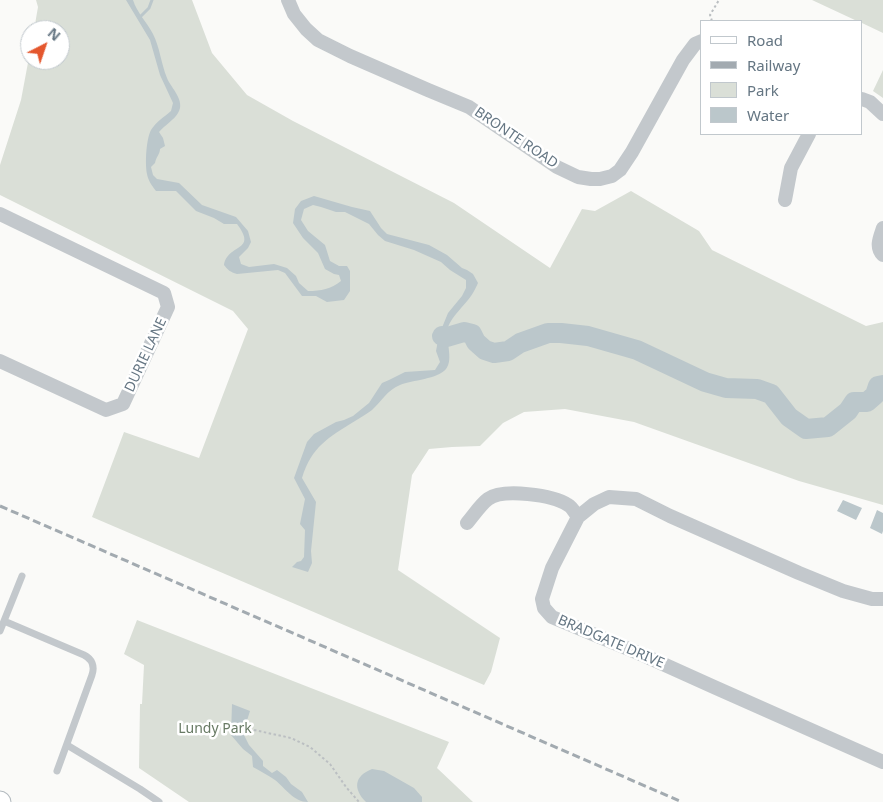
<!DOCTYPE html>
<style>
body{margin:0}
#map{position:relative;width:883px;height:802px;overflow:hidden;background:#fafaf8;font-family:"Noto Sans",sans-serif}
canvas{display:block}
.legend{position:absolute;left:700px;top:20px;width:162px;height:115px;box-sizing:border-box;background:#fff;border:1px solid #c1c8cd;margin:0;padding:6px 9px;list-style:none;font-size:15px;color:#657683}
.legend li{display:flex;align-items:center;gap:10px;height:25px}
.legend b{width:25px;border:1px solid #c1c8cd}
.north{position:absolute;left:20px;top:20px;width:50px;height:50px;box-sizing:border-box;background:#fff;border:1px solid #c1c8cd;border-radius:50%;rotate:41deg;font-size:14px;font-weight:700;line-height:20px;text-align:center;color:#657683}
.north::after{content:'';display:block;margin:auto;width:18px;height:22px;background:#e4572e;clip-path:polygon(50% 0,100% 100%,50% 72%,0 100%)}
</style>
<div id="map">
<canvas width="883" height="802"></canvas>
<ul class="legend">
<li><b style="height:6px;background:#fff"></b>Road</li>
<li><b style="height:6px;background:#a2aab0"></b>Railway</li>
<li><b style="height:14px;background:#dadfd7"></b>Park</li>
<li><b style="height:14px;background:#bbc7cb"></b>Water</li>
</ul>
<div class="north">N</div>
</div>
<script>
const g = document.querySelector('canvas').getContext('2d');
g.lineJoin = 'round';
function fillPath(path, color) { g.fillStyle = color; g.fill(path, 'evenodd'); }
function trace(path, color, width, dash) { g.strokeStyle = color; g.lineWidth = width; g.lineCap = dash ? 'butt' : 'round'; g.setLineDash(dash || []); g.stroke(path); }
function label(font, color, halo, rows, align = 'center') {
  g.font = font + ' "Noto Sans",sans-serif'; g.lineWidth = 5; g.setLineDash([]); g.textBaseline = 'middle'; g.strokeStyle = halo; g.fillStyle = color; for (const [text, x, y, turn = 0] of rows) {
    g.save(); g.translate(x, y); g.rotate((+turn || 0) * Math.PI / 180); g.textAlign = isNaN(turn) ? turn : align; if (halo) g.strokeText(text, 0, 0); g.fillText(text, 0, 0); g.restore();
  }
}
fillPath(new Path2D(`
 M 36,0 L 192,0 L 212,53 L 247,95 L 293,121 L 454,203 L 550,268 L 582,209 L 595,211 L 631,191 L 699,231 L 712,250 L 866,326 L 883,322 L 883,505 L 799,481 L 634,422 L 565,409 L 524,412 L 503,423 L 480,446 L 452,447 L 429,449 L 412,475 L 398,570 L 500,638 L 491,672 L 484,685 L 92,517 L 124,432 L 199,458 L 248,329 L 233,311 L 0,195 L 0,165 L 21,100 L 30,52 L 30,60 L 60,60 L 60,30 L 34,30 L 38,7 Z
 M 812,0 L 883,0 L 883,33 L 862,23 L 862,21 L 857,21 Z
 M 883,70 L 883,98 L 873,91 Z
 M 137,620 L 449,742 L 437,768 L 473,802 L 189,802 L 139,768 L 140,704 L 142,704 L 144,665 L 124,654 Z`), '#dadfd7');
fillPath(new Path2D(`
 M 126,0 L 133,0 C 137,13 147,22 153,34 C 160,48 161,63 167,78 C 171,88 186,101 178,113 C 175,119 164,126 159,132 L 163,138 L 165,146 L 160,149 C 160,154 156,157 155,163 L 151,167 L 153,175 L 157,179 L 179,183 L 202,205 L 236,217 L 248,231 L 251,242 L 248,248 L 239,257 L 241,264 L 249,267 L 274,264 L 287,268 L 296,276 L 299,283 L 308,291 C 321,291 331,289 341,281 L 339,275 L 334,274 L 325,269 L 318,253 L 303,238 L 293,223 L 295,209 L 301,201 L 314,196 L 352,207 L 370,211 L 381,228 L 387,234 L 429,245 L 447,255 L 462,268 L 467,270 L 473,274 L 478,283 C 476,287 474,292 471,296 C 464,306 452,316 448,327 C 445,340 454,359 446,369 C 438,379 412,380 400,385 C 387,390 381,402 372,410 C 367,414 361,417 355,421 C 328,438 312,446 302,478 L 316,502 L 311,551 L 312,563 L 308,572 L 292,567 L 297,562 L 301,561 L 304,557 L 305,530 L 300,524 L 305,499 L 294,478 L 307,442 L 314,434 L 336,422 L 344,420 L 353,416 L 369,403 L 382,383 L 389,380 L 405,372 L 435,370 L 440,362 L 436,351 L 439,335 L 448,313 L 462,296 L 466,288 L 466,280 L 450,270 L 441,262 L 414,250 L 385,241 L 378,235 L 369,224 L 345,212 L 336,212 L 321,207 L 313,205 L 304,209 L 301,220 L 308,231 L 325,245 L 330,261 L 339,266 L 347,266 L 350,271 L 350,291 L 344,300 L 327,302 L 316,296 L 302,296 L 285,273 L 278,270 L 237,274 C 230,272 228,270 224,265 C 228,243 258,252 237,224 L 224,224 L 214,218 L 196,211 L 176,191 L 156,191 C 152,186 148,180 147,174 C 145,163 146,140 151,130 C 156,122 164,117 171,111 L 173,103 L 160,75 L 150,40 Z
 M 843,500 L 862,508 L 856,520 L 837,511 Z
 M 877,510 L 883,513 L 883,531 L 882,534 L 870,528 Z
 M 232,704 L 250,711 L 243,733 L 249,745 L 263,761 L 263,766 L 272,773 L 277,770 L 286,777 L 291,784 L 302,792 L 308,802 C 294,802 285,788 275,780 C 268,775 260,771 253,767 L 252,756 L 243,749 L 231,735 Z
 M 372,769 L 384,771 L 414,788 L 422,797 L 422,802 L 366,802 C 353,789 354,776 372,769 Z`), '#bbc7cb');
trace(new Path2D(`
 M 140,17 L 149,8 L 152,0`), '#bbc7cb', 3);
trace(new Path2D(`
 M 442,336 L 447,337 L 464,332 L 472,334 L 476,342 L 485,350 L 494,353 L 508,351 L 520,343 L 548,333 L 561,333 L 588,336 L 637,350 L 705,382 L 726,388 L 757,389 L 771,394 L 789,417 L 806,429 L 828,427 L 848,411 L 854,402 L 867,402 L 875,395 L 878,386 L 883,385`), '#bbc7cb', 20);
const secondary = new Path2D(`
 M 0,801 L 1,802`);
trace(secondary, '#b3babf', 21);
trace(new Path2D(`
 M 712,21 L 710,15 L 719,0
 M 254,730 L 291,738 L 310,747 L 330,764 L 346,787 L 359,802`), '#bbbfc2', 2, [2.5, 2.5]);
trace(new Path2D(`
 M 4,621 L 84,655 C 92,659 95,666 92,675 L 57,771
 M 0,631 L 22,576
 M 67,745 L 140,789 L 159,802`), '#c3c8cc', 7);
trace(new Path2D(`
 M 288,0 L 294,14 L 306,29 L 318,40 L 350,56 L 428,90 L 469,107 L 557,167 L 578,177 L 591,179 L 600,179 L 612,176 L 620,170 L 632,152 L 683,60 L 695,44 L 702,41
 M 862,99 L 870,102 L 883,114
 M 785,200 L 791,168 L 809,134
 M 0,214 L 164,293 L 168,307 L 123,404 L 106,410 L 0,361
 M 883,228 C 880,237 875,247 883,255
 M 467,523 C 473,516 481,504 488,499 C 503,488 553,495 568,505 C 572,507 575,513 578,517
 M 883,599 L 872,599 L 843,591 L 799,573 L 670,516 L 636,499 L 609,497 L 594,504 L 578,517 L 552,568 L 542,599 L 544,608 L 552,617 L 643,655 L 714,687 L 883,762`), '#c3c8cc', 14);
trace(secondary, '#fff', 19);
trace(new Path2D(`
 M 0,506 L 682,802`), '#a2aab0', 3, [8, 4]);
label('14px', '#657683', '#fff', [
 ["BRONTE ROAD",516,138,34],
 ["DURIE LANE",146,355,-65],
 ["BRADGATE DRIVE",611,642,23]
]);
label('14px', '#687a64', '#fff', [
 ["Lundy Park",215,729]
]);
</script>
